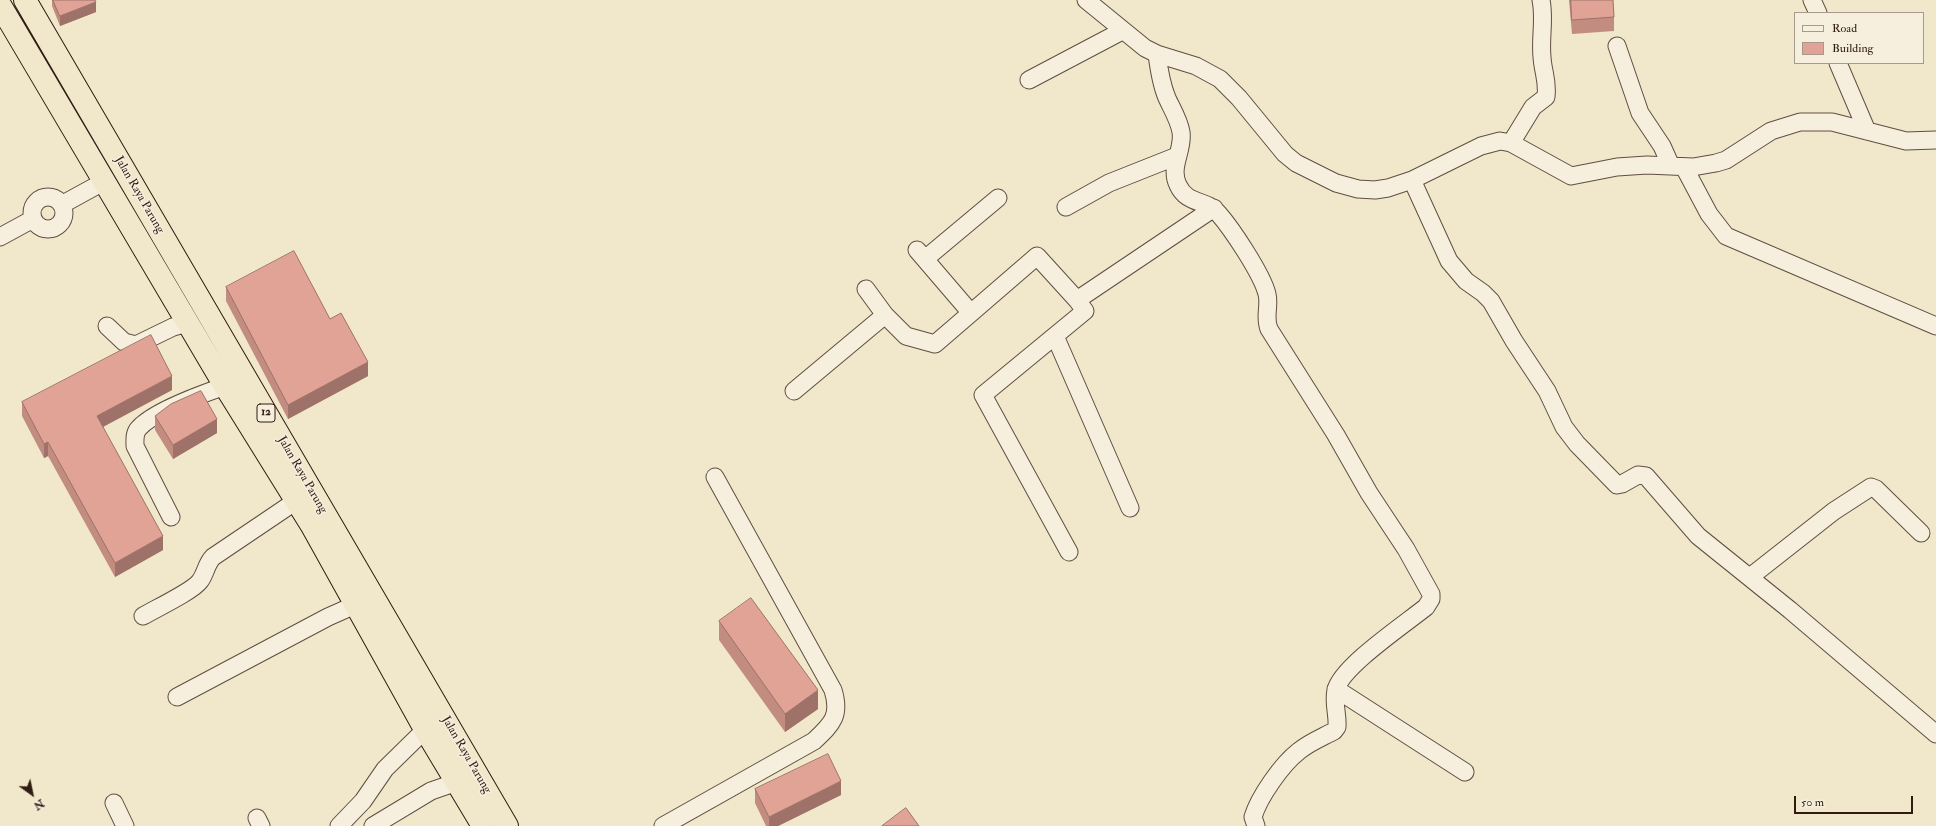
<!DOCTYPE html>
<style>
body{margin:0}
#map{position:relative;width:1936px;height:826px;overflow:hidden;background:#f1e7cb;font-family:"IM FELL Double Pica",serif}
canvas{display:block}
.legend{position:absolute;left:1794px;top:12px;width:130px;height:52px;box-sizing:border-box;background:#f6efdd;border:1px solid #a69a8c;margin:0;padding:5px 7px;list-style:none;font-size:12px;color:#2f1b12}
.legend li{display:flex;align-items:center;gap:8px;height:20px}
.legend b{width:20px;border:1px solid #a69a8c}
.north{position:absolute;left:12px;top:774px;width:40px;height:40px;-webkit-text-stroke:3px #f6efdd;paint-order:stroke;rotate:147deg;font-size:11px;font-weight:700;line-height:16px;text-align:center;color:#2f1b12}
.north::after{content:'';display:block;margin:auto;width:14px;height:18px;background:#2f1b12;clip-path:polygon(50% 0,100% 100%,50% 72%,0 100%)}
.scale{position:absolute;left:1794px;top:796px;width:119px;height:18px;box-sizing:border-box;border:2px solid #2f1b12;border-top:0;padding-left:5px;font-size:12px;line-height:14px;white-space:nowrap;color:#2f1b12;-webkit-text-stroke:3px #f6efdd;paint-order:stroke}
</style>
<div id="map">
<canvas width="1936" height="826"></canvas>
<ul class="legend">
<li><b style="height:5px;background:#f6efdd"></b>Road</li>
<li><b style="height:11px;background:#e1a396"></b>Building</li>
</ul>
<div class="north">N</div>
<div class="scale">50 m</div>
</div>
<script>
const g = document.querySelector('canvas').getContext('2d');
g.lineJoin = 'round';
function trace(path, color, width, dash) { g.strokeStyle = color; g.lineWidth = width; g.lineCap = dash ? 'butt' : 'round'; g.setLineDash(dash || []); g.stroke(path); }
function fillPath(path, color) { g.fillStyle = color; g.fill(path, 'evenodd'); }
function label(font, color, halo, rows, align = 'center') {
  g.font = font + ' "IM FELL Double Pica",serif'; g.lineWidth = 3; g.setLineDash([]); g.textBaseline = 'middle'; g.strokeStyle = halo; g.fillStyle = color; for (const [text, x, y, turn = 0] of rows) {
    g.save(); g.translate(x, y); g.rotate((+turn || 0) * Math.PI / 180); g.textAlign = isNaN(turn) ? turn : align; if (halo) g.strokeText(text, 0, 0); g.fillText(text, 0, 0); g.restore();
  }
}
const minor = new Path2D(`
 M 1086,0 L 1145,48 L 1157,54 L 1196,66 L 1220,79 L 1239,98 L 1285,154 L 1296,163 L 1336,183 L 1358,189 L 1375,190 L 1388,188 L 1412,180 L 1481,146 L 1500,141 L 1511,143 L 1571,176 L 1617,167 L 1647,165 L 1693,167 L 1716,163 L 1726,160 L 1771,131 L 1800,122 L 1832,122 L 1906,141 L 1936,140
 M 1812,0 L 1818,13
 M 1617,46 L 1640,113 L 1662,146 L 1671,166
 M 1157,54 C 1159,70 1161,84 1167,98 C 1172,109 1179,120 1181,132 C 1184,150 1169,167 1178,185 C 1187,205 1206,199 1218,213 C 1232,229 1262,274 1267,294 C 1270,306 1264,317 1269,329 L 1336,435 L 1369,493 L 1406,549 L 1431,594 L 1431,599 L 1426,607 C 1405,624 1341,667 1336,690 C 1333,703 1338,714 1337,727 L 1334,731 C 1323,737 1310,742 1299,751 C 1282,764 1259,797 1253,817 L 1256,826
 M 1838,63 L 1867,131
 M 1029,80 L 1122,31
 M 1511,143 L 1533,107 L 1546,97 C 1548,80 1543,73 1542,57 C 1540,38 1545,19 1541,0
 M 1684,167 L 1709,214 L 1726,236 L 1936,326
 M 1412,180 L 1449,261 L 1466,281 L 1483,293 L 1491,301 L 1514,341 L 1547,391 L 1564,427 L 1577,444 L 1617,485 L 1622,484 L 1638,475 L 1646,476 L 1698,536 L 1790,610 L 1936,734
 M32 213a16 16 0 1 1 32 0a16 16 0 1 1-32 0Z
 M 63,204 L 105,181
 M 1066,207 L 1109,183 L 1177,156
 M 0,237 L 33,219
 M 917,250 L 971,313 L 1037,256 L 1077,300 L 1214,208
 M 925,259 L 998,198
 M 866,289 L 885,315 L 906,336 L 935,344 L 971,313
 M 107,326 L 124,342 L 136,345 L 173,327 L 187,323
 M 1055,336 L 1130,508
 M 794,391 L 885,315
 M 171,517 L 135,446 C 135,440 134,433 139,428 C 154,411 202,394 225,386
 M 1069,552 L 983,395 L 1085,311 L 1077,300
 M 1750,577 L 1834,511 L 1871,487 L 1876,489 L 1921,533
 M 143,616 C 155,609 193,591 200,581 C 206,573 206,564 213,557 L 296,501
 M 1336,689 L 1465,772
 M 177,697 L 328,617 L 355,605
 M 114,803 L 125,826
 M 257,818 L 261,826
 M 339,826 L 363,801 L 385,769 L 434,721
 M 373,826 L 431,791 L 457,782
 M 663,826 L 814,741 C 832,724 841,716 833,690 L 715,477`);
const highway = new Path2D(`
 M 25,0 L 507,826
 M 0,5 L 225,386 L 312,526 L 426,731 L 483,826`);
trace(minor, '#604e40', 19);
trace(highway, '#2f1b12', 24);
trace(minor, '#f6efdd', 17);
trace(highway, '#f1e7cb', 22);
fillPath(new Path2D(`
 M 52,0 L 95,0 L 96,12 L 60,26 L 52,6 Z
 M 1569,0 L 1613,0 L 1614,17 L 1614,31 L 1572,34 Z
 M 226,287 L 368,376 L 288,419 L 226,301 Z
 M 172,390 L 103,427 L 163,550 L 115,577 L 48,456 L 44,458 L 22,416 L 22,402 Z
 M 155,416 L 217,433 L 173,459 L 155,430 Z
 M 719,621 L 818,709 L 785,732 L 719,640 Z
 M 755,789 L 841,795 L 778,826 L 766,826 L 755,803 Z`), '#c28c81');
fillPath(new Path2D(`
 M 96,2 L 96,12 L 60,26 L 60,16 Z
 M 368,362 L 368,376 L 288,419 L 288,405 Z
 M 172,376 L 172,390 L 97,430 L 97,416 Z
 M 217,419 L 217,433 L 173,459 L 173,445 Z
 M 48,442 L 48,456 L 44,458 L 44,444 Z
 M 163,536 L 163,550 L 115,577 L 115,563 Z
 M 818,690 L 818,709 L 785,732 L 785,714 Z
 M 841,781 L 841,795 L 778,826 L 769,826 L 769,817 Z`), '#9e7269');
const building = new Path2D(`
 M 53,0 L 95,0 L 96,2 L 60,16 Z
 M 1571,0 L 1613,0 L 1614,17 L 1572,20 Z
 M 294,251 L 330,319 L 341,313 L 368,362 L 288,405 L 226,287 Z
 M 151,335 L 172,376 L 97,416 L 163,536 L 115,563 L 48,442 L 44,444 L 22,402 Z
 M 201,391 L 217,419 L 173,445 L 155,416 L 171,404 Z
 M 751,598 L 818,690 L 785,714 L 719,621 Z
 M 828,754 L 841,781 L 769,817 L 755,789 Z
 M 906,808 L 919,826 L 882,826 Z`);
fillPath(building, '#e1a396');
trace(building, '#9e7269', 1);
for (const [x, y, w] of [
 [266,413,18]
]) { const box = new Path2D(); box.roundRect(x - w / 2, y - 9, w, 18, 3); g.fillStyle = '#f6efdd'; g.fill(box); trace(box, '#2f1b12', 1); }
label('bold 11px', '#2f1b12', null, [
 ["12",266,413]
]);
label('12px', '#2f1b12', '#f6efdd', [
 ["Jalan Raya Parung",139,195,60],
 ["Jalan Raya Parung",302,475,60],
 ["Jalan Raya Parung",466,755,60]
]);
</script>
